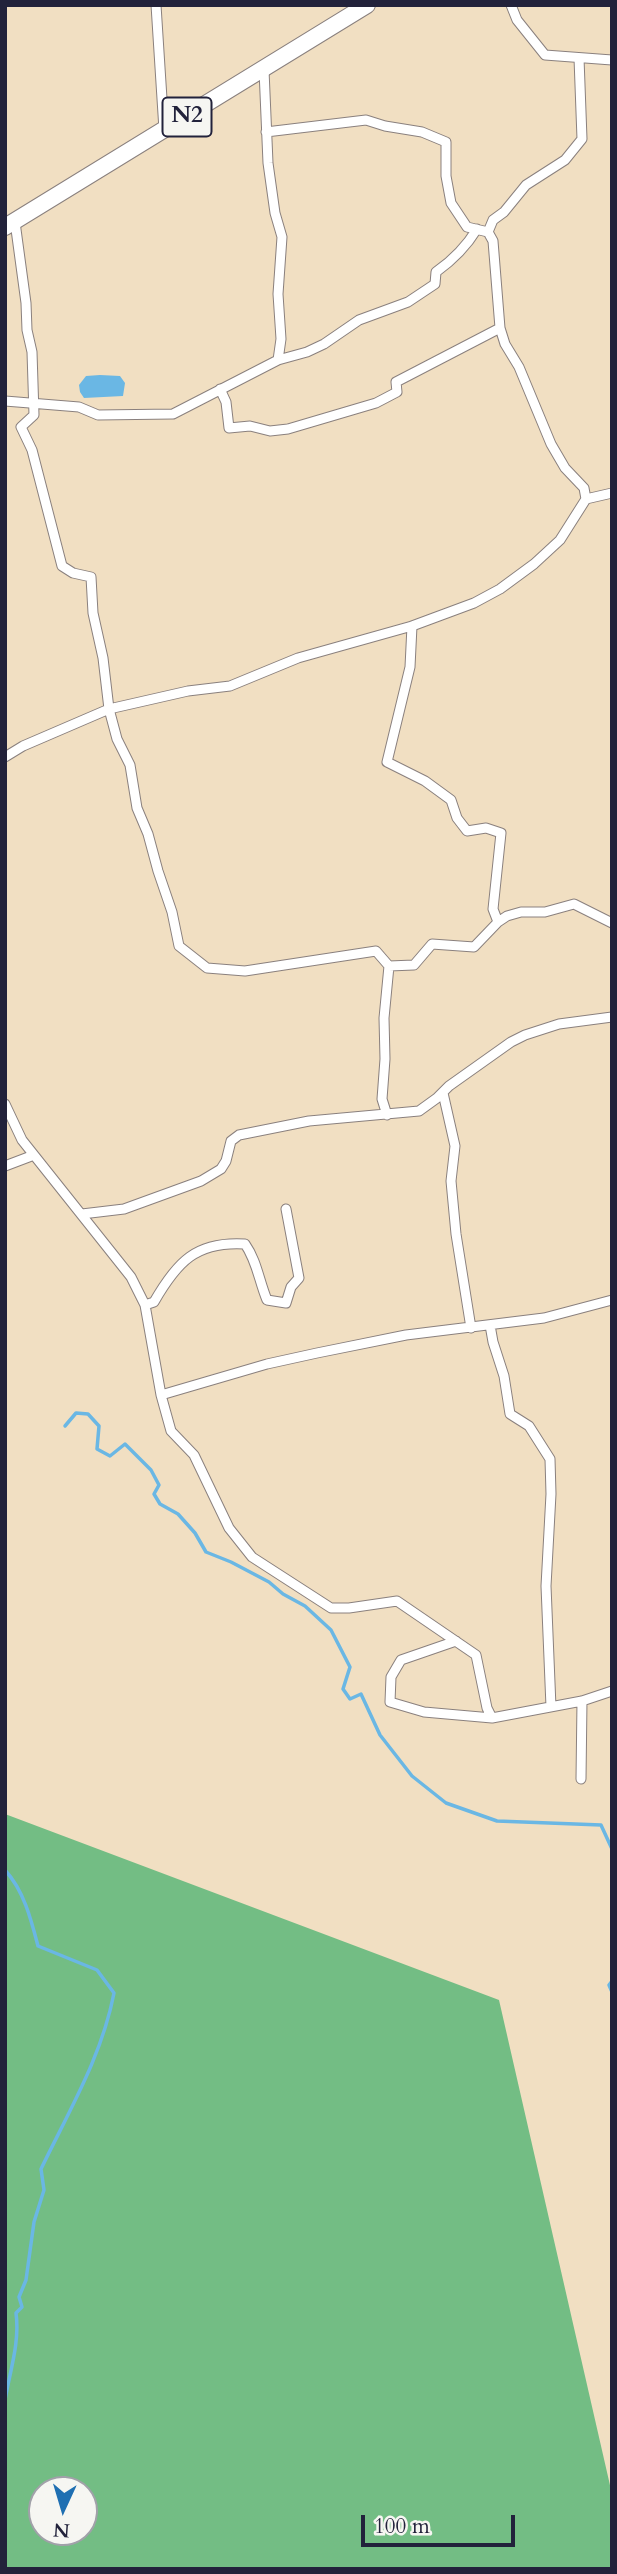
<!DOCTYPE html>
<style>
body{margin:0}
#map{position:relative;width:617px;height:2574px;overflow:hidden;background:#f1dfc2;font-family:Cardo,serif}
canvas{display:block}
.frame{position:absolute;inset:0;border:7px solid #22223b;pointer-events:none}
.north{position:absolute;left:28px;top:2476px;width:70px;height:70px;box-sizing:border-box;background:#f6f6f2;border:2px solid #a1a1a9;border-radius:50%;rotate:184deg;font-size:19px;font-weight:700;line-height:28px;text-align:center;color:#22223b}
.north::after{content:'';display:block;margin:auto;width:24px;height:32px;background:#1f6fb2;clip-path:polygon(50% 0,100% 100%,50% 72%,0 100%)}
.scale{position:absolute;left:361px;top:2515px;width:154px;height:32px;box-sizing:border-box;border:4px solid #22223b;border-top:0;padding-left:9px;font-size:21px;line-height:24px;white-space:nowrap;color:#22223b;-webkit-text-stroke:5px #f6f6f2;paint-order:stroke}
</style>
<div id="map">
<canvas width="617" height="2574"></canvas>
<div class="frame"></div>
<div class="north">N</div>
<div class="scale">100 m</div>
</div>
<script>
const g = document.querySelector('canvas').getContext('2d');
g.lineJoin = 'round';
function fillPath(path, color) { g.fillStyle = color; g.fill(path, 'evenodd'); }
function trace(path, color, width, dash) { g.strokeStyle = color; g.lineWidth = width; g.lineCap = dash ? 'butt' : 'round'; g.setLineDash(dash || []); g.stroke(path); }
function label(font, color, halo, rows, align = 'center') {
  g.font = font + ' Cardo,serif'; g.lineWidth = 5; g.setLineDash([]); g.textBaseline = 'middle'; g.strokeStyle = halo; g.fillStyle = color; for (const [text, x, y, turn = 0] of rows) {
    g.save(); g.translate(x, y); g.rotate((+turn || 0) * Math.PI / 180); g.textAlign = isNaN(turn) ? turn : align; if (halo) g.strokeText(text, 0, 0); g.fillText(text, 0, 0); g.restore();
  }
}
fillPath(new Path2D(`
 M 5,1814 L 499,2000 L 612,2494 L 612,2569 L 5,2569 ZM 42,2490 L 84,2490 L 84,2532 L 42,2532 Z`), '#73bd84');
fillPath(new Path2D(`
 M 100,375 L 120,376 L 125,383 L 123,396 L 84,398 L 80,392 L 79,385 L 86,376 Z`), '#6ab7e4');
trace(new Path2D(`
 M 65,1426 L 76,1413 L 88,1414 L 99,1426 L 97,1449 L 110,1456 L 125,1444 L 151,1470 L 159,1485 L 154,1494 L 160,1504 L 178,1514 L 195,1533 L 206,1552 L 231,1562 L 269,1582 L 283,1594 L 305,1606 L 331,1630 L 350,1667 L 343,1689 L 350,1699 L 361,1694 L 380,1735 L 412,1776 L 446,1803 L 497,1821 L 601,1825 L 612,1849
 M 5,1870 C 24,1891 31,1919 38,1946 L 97,1970 L 114,1993 C 102,2056 69,2111 41,2169 L 44,2190 L 34,2222 L 26,2280 L 19,2297 L 22,2307 L 16,2313 C 20,2342 10,2371 5,2400
 M 612,1981 L 609,1985 L 612,1992`), '#6ab7e4', 3.5);
const street = new Path2D(`
 M 156,5 L 164,130
 M 511,5 L 517,20 L 545,55 L 612,60
 M 15,222 L 26,303 L 27,330 L 32,352 L 34,415 L 21,427 L 32,450 L 62,566 L 73,573 L 91,577 L 93,613 L 103,658 L 109,709 L 117,739 L 130,765 L 137,808 L 148,834 L 158,871 L 172,912 L 179,946 L 207,968 L 245,971 L 376,951 L 389,966
 M 488,232 L 493,220 L 504,212 L 526,185 L 565,160 L 582,139 L 579,58
 M 278,360 L 307,352 L 324,344 L 359,320 L 408,302 L 435,284 L 436,272 C 453,260 466,247 477,229
 M 220,389 L 226,402 L 229,428 L 250,426 L 270,431 L 288,429 L 376,403 L 397,392 L 396,382 L 500,328
 M 5,401 L 79,407 L 98,415 L 173,414 L 278,360 L 281,339 L 278,294 L 282,237 L 275,213 L 268,163 L 264,70
 M 586,499 L 612,493
 M 412,626 L 410,667 L 387,762 L 425,781 L 451,800 L 457,818 L 467,831 L 486,828 L 501,833 L 493,909 L 498,922
 M 5,757 L 23,746 L 109,709 L 188,691 L 230,686 L 298,658 L 412,626 L 474,603 L 500,589 L 534,564 L 560,540 L 586,499 L 584,488 L 565,468 L 551,444 L 519,367 L 505,344 L 500,328 L 493,241 L 488,232 L 467,227 L 451,203 L 446,176 L 446,142 L 422,132 L 385,126 L 366,120 L 266,132
 M 443,1093 L 455,1146 L 451,1181 L 456,1234 L 471,1328
 M 5,1104 L 22,1140 L 131,1277 L 145,1305 L 161,1395 L 171,1431 L 194,1455 L 229,1528 L 252,1557 L 331,1608 L 349,1608 L 397,1601 L 476,1655 L 487,1708 L 492,1718 L 582,1701 L 612,1691
 M 387,1115 L 382,1099 L 385,1059 L 384,1018 L 389,966 L 414,965 L 432,944 L 474,947 L 498,922 L 507,916 L 521,912 L 545,912 L 574,904 L 612,923
 M 5,1166 L 34,1155
 M 82,1214 L 124,1209 L 201,1181 L 221,1169 L 226,1161 L 231,1141 L 239,1135 L 309,1121 L 419,1111 L 437,1098 L 449,1086 L 511,1042 L 525,1035 L 559,1024 L 612,1017
 M 145,1305 L 154,1302 C 177,1262 196,1241 245,1244 C 257,1261 259,1281 267,1300 L 286,1303 L 291,1287 L 299,1278 L 286,1209
 M 490,1325 L 493,1342 L 504,1376 L 510,1414 L 529,1426 L 550,1459 L 551,1494 L 546,1586 L 551,1707
 M 161,1395 L 267,1364 L 317,1353 L 406,1335 L 544,1318 L 612,1300
 M 456,1641 L 401,1660 L 391,1677 L 390,1702 L 424,1712 L 492,1718
 M 581,1779 L 582,1701`);
const highway = new Path2D(`
 M 5,227 L 367,5`);
trace(street, '#8a807e', 11);
trace(highway, '#8a807e', 18);
trace(street, '#fff', 9);
trace(highway, '#fff', 16);
for (const [x, y, w] of [
 [187,117,49]
]) { const box = new Path2D(); box.roundRect(x - w / 2, y - 19.5, w, 39, 5); g.fillStyle = '#f6f6f2'; g.fill(box); trace(box, '#22223b', 2); }
label('bold 23px', '#22223b', null, [
 ["N2",187,117]
]);
</script>
